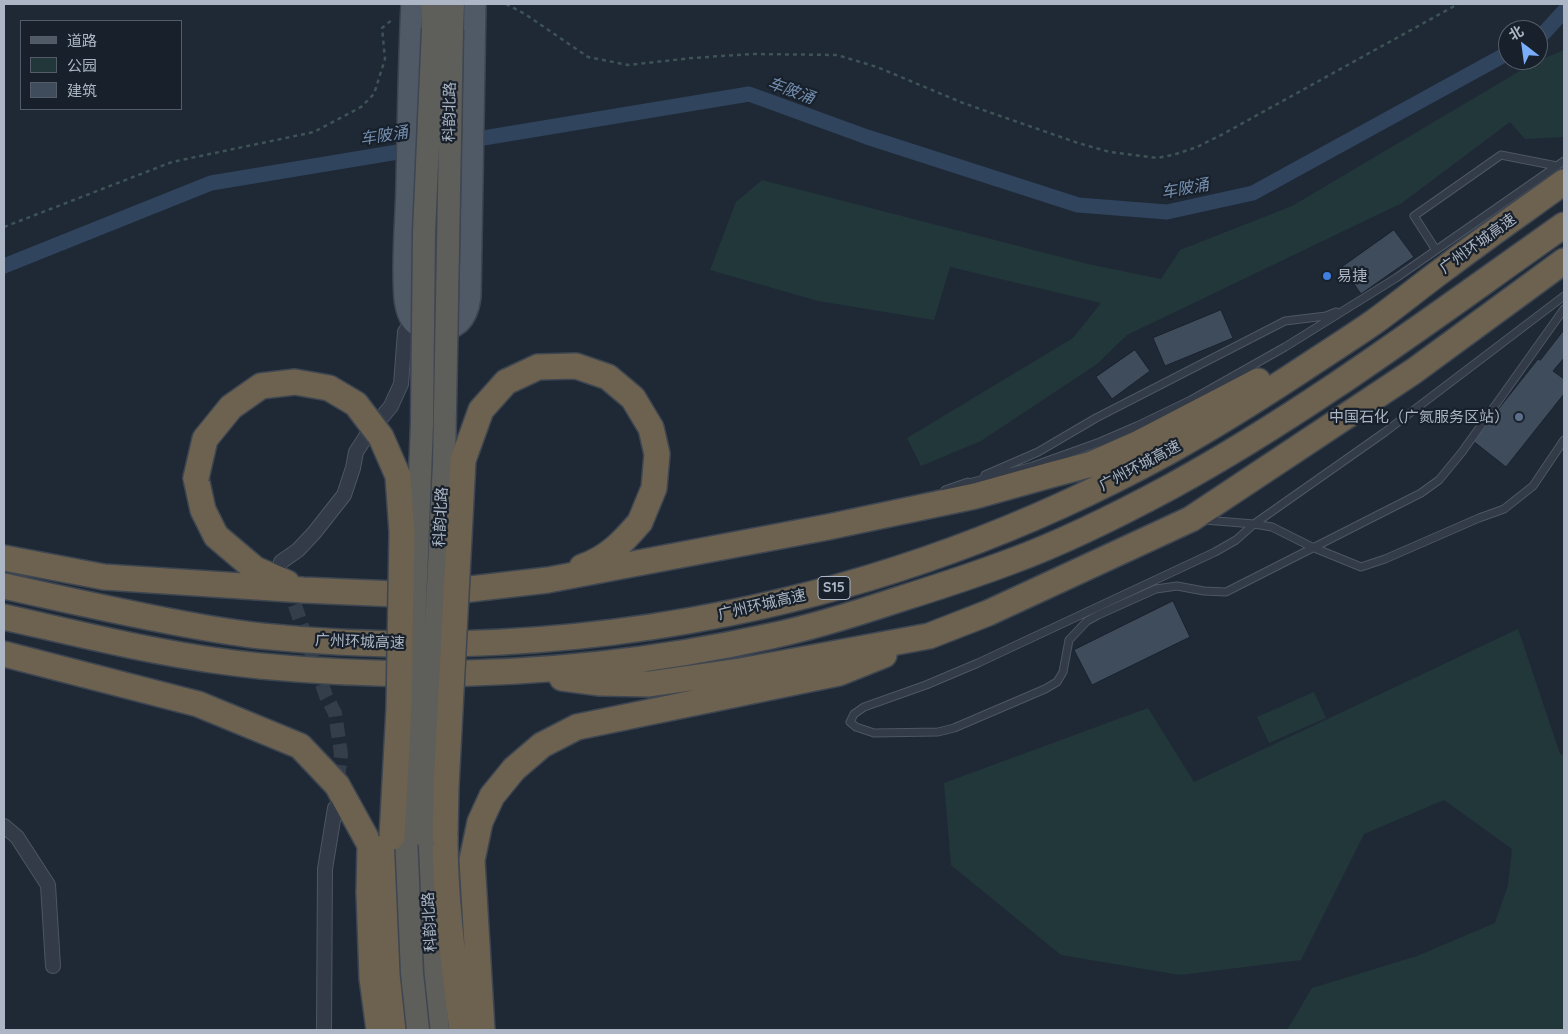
<!DOCTYPE html>
<meta charset="utf-8">
<style>
body{margin:0}
#map{position:relative;width:1568px;height:1034px;overflow:hidden;background:#1f2936;font-family:Quicksand,"Noto Sans SC",sans-serif}
canvas{display:block}
.frame{position:absolute;inset:0;border:5px solid #acb6c4;pointer-events:none}
.legend{position:absolute;left:20px;top:20px;width:162px;height:90px;box-sizing:border-box;background:#18202b;border:1px solid #535c68;margin:0;padding:6px 9px;list-style:none;font-size:15px;color:#acb6c4}
.legend li{display:flex;align-items:center;gap:10px;height:25px}
.legend b{width:25px;border:1px solid #535c68}
.north{position:absolute;left:1498px;top:20px;width:50px;height:50px;box-sizing:border-box;background:#18202b;border:1px solid #535c68;border-radius:50%;rotate:330deg;font-size:14px;font-weight:700;line-height:20px;text-align:center;color:#acb6c4}
.north::after{content:'';display:block;margin:auto;width:18px;height:22px;background:#7aaefb;clip-path:polygon(50% 0,100% 100%,50% 72%,0 100%)}
</style>
<div id="map">
<canvas width="1568" height="1034"></canvas>
<div class="frame"></div>
<ul class="legend">
<li><b style="height:6px;background:#505a67"></b>道路</li>
<li><b style="height:14px;background:#223739"></b>公园</li>
<li><b style="height:14px;background:#3f4c5c"></b>建筑</li>
</ul>
<div class="north">北</div>
</div>
<script>
const g = document.querySelector('canvas').getContext('2d');
g.lineJoin = 'round';
function fillPath(path, color) { g.fillStyle = color; g.fill(path, 'evenodd'); }
function trace(path, color, width, dash) { g.strokeStyle = color; g.lineWidth = width; g.lineCap = dash ? 'butt' : 'round'; g.setLineDash(dash || []); g.stroke(path); }
function label(font, color, halo, rows, align = 'center') {
  g.font = font + ' Quicksand,"Noto Sans SC",sans-serif'; g.lineWidth = 4.5; g.setLineDash([]); g.textBaseline = 'middle'; g.strokeStyle = halo; g.fillStyle = color; for (const [text, x, y, turn = 0] of rows) {
    g.save(); g.translate(x, y); g.rotate((+turn || 0) * Math.PI / 180); g.textAlign = isNaN(turn) ? turn : align; if (halo) g.strokeText(text, 0, 0); g.fillText(text, 0, 0); g.restore();
  }
}
fillPath(new Path2D(`
 M 1564,50 L 1564,137 L 1525,139 L 1510,122 L 1402,203 L 1127,335 L 1097,364 L 981,441 L 921,466 L 907,438 L 1073,338 L 1101,303 L 950,267 L 934,320 L 818,301 L 710,270 L 736,202 L 762,180 L 1088,264 L 1161,279 L 1180,250 L 1292,206 L 1535,62 Z
 M 1518,629 L 1560,754 L 1564,755 L 1564,1030 L 1287,1030 L 1312,988 L 1417,956 L 1495,923 L 1508,885 L 1512,849 L 1444,800 L 1364,834 L 1301,960 L 1180,975 L 1061,955 L 951,865 L 944,783 L 1148,708 L 1194,782 Z
 M 1314,692 L 1326,718 L 1269,743 L 1257,717 Z`), '#223739');
trace(new Path2D(`
 M 1538,37 L 1544,33 L 1564,11
 M 441,145 L 749,94 L 867,137 L 1078,205 L 1167,212 L 1253,193 L 1508,53
 M 4,266 L 211,183 L 416,149`), '#30445d', 15);
const building = new Path2D(`
 M 1394,230 L 1414,257 L 1361,294 L 1342,267 Z
 M 1221,310 L 1233,338 L 1165,366 L 1153,338 Z
 M 1564,330 L 1564,358 L 1553,371 L 1564,379 L 1564,394 L 1506,467 L 1473,441 L 1538,359 L 1540,360 Z
 M 1135,350 L 1150,371 L 1112,399 L 1096,377 Z
 M 1173,601 L 1190,637 L 1092,685 L 1074,650 Z`);
fillPath(building, '#3f4c5c');
trace(building, '#1a222d', 1);
trace(new Path2D(`
 M 288,585 L 326,696 L 335,713 L 341,754 L 337,787`), '#343e4b', 14, [14, 7]);
const service = new Path2D(`
 M 1436,250 L 1414,216 L 1501,155 L 1557,166
 M 1564,296 L 1385,432 L 1254,524 L 1236,540 L 1215,552 L 978,663 L 926,685 L 864,707 L 854,714 L 850,722 L 856,727 L 874,733 L 938,732 L 954,728 L 1045,689 L 1057,682 L 1063,672 L 1069,640 L 1087,621 L 1098,615 L 1156,589 L 1177,586 L 1204,591 L 1226,592 L 1421,493 L 1439,480 L 1462,452 L 1564,309
 M 985,475 L 1038,452 L 1096,418 L 1285,321 L 1326,316 L 1336,312
 M 965,484 L 1033,466 L 1100,442 L 1137,426 L 1191,400 L 1285,347 L 1396,278 L 1564,161
 M 945,490 L 968,482
 M 1204,520 L 1254,524 L 1272,527 L 1312,547 L 1361,567 L 1385,559 L 1479,518 L 1504,509 L 1533,486 L 1564,440`);
const minor = new Path2D(`
 M 281,562 L 298,550 L 314,533 L 344,495 L 353,468 L 356,452 L 365,438 L 391,406 L 401,384 L 405,332 L 413,320
 M 4,826 L 17,837 L 48,885 L 53,966
 M 324,1030 L 325,869 L 335,808`);
const primary = new Path2D(`
 M 412,4 C 409,65 408,126 407,187 C 406,224 402,261 405,298 C 406,307 409,320 417,325 C 421,328 427,328 432,329 C 456,332 467,320 470,297 L 475,4`);
const trunk = new Path2D(`
 M 433,29 L 433,4
 M 452,30 L 453,4
 M 426,837 L 428,913 L 438,1030`);
const motorway = new Path2D(`
 M 196,478 L 203,510 L 216,536 L 255,569 L 287,583
 M 4,558 L 104,577 L 303,590 L 419,595 L 548,580 L 828,527 L 975,496 L 1054,474 L 1092,464 L 1135,445 L 1258,381
 M 582,567 C 608,558 623,542 640,522
 M 4,586 C 53,597 103,608 153,618 C 188,625 225,632 261,636 C 575,668 889,605 1166,453 C 1213,427 1259,398 1303,369 C 1327,353 1351,338 1374,322 C 1399,304 1423,284 1448,266 C 1486,237 1525,210 1564,182
 M 4,617 C 88,636 174,658 260,666 C 430,682 604,673 771,636 C 814,627 858,613 900,599 C 938,587 975,575 1012,561 C 1067,541 1120,514 1172,486 C 1309,411 1436,315 1564,225
 M 4,654 L 198,704 L 300,746 L 337,785 L 370,845 L 369,892 L 372,978 L 379,1030
 M 562,678 L 600,683 L 649,684 L 740,671 L 929,636 L 988,613 L 1191,519 L 1414,371 L 1564,261
 M 445,836 C 445,901 454,966 462,1030
 M 392,837 L 388,920 L 390,977 L 399,1030
 M 482,1030 L 472,860 L 480,822 L 492,796 L 514,769 L 542,745 L 577,727 L 839,673 L 884,655`);
trace(service, '#4d5662', 9);
trace(minor, '#4d5662', 16);
trace(primary, '#3c4450', 24);
trace(trunk, '#3d4651', 25);
trace(motorway, '#3d4651', 28);
trace(new Path2D(`
 M 506,4 L 525,14 L 588,57 L 628,65 L 692,58 L 753,54 L 837,55 L 877,67 L 963,103 L 1078,143 L 1110,152 L 1157,158 L 1173,155 L 1197,147 L 1223,134 L 1458,4
 M 4,227 L 172,162 L 314,132 L 361,107 L 374,94 L 385,59 L 382,28 L 393,19`), '#3e5355', 2.5, [4, 4]);
trace(service, '#323b47', 7);
trace(minor, '#323b47', 14);
trace(primary, '#505a67', 21);
trace(trunk, '#5e5e5b', 22);
trace(motorway, '#6d614f', 25);
const trunkBridge = new Path2D(`
 M 426,837 L 444,463 L 452,30
 M 418,1030 L 412,973 L 406,835 L 422,424 L 424,232 L 433,29`);
const motorwayBridge = new Path2D(`
 M 196,478 L 205,439 L 231,407 L 261,386 L 295,382 L 329,388 L 356,404 L 381,437 L 398,476 L 402,532 L 399,708 L 392,837
 M 445,836 L 446,787 L 463,460 L 481,410 L 506,382 L 538,367 L 576,366 L 608,377 L 633,398 L 651,428 L 657,454 L 654,488 L 640,522`);
trace(trunkBridge, '#3d4651', 25, []);
trace(motorwayBridge, '#3d4651', 28, []);
trace(trunkBridge, '#5e5e5b', 22);
trace(motorwayBridge, '#6d614f', 25);
for (const [x, y, r, color] of [
 [1327,276,5,"#3f7fe0"],
 [1519,417,5,"#5c6f8a"]
]) { const dot = new Path2D(); dot.arc(x, y, r, 0, 2 * Math.PI); g.fillStyle = color; g.fill(dot); trace(dot, '#18202b', 2); }
for (const [x, y, w] of [
 [834,588,32]
]) { const box = new Path2D(); box.roundRect(x - w / 2, y - 11.5, w, 23, 4); g.fillStyle = '#18202b'; g.fill(box); trace(box, '#acb6c4', 1); }
label('bold 14px', '#acb6c4', null, [
 ["S15",834,588]
]);
label('15px', '#acb6c4', '#18202b', [
 ["科韵北路",450,112,-89],
 ["广州环城高速",1478,244,-36],
 ["广州环城高速",1140,466,-28],
 ["科韵北路",441,517,-87],
 ["广州环城高速",762,605,-13],
 ["广州环城高速",360,642,2],
 ["科韵北路",430,922,-93]
]);
label('15px', '#acb6c4', '#18202b', [
 ["易捷",1337,276],
 ["中国石化（广氮服务区站）",1509,417,"right"]
], 'left');
label('italic 16px', '#738eae', '#18202b', [
 ["车陂涌",791,91,20],
 ["车陂涌",384,136,-9],
 ["车陂涌",1185,189,-10]
]);
</script>
